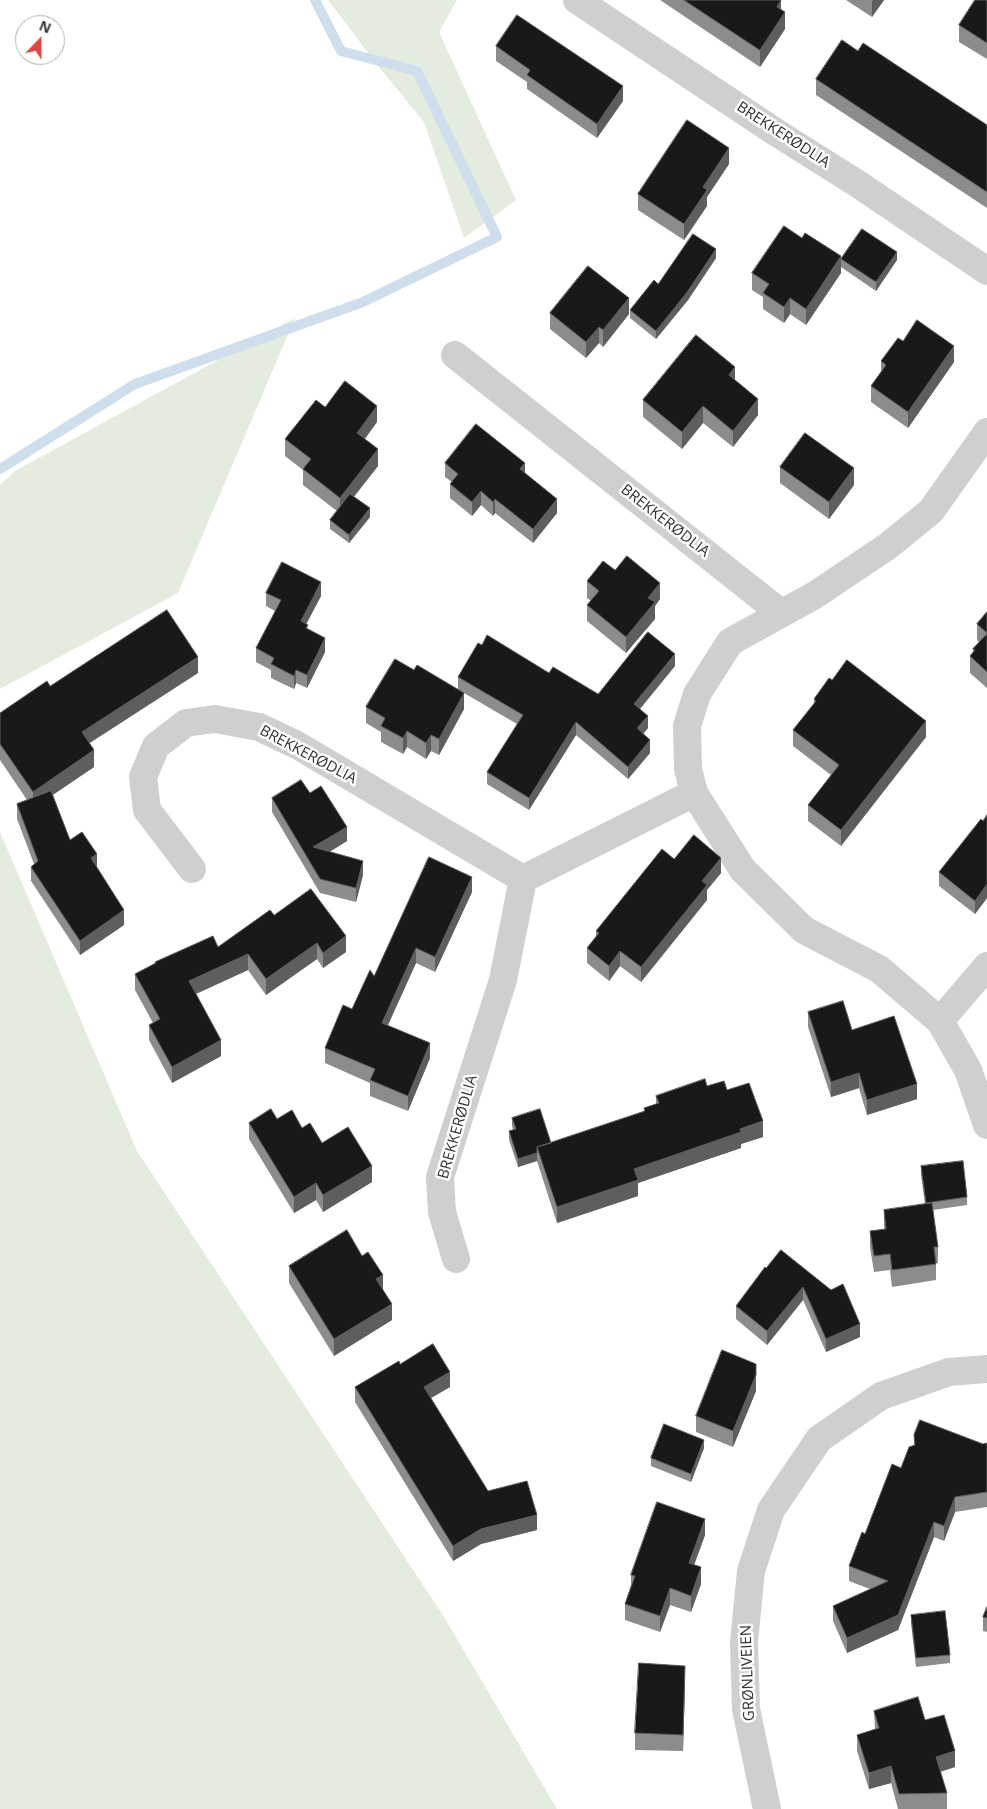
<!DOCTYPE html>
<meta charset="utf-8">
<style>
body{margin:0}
#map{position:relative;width:987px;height:1809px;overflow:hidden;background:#fff;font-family:"Open Sans",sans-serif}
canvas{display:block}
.north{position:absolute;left:15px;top:15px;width:50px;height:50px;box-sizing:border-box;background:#fff;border:1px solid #adadad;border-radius:50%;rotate:22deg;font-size:14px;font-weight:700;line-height:20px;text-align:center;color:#323232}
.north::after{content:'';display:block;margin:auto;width:18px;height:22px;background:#dd4741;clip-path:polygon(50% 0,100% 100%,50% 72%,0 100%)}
</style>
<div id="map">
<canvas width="987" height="1809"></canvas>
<div class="north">N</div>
</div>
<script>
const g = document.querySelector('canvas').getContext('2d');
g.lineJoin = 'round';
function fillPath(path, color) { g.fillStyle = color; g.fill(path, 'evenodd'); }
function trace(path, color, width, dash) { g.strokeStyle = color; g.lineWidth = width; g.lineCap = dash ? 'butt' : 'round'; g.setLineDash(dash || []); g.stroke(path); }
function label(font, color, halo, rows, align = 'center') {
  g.font = font + ' "Open Sans",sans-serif'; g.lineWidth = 5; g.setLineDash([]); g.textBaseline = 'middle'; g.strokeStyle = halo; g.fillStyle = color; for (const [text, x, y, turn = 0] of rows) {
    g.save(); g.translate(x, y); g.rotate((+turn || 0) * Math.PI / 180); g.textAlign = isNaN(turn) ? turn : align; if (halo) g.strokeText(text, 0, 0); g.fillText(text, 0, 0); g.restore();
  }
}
fillPath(new Path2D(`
 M 328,0 L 457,0 L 439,32 L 516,200 L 464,238 L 424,122 L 378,66 Z
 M 295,318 L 178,593 L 0,689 L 0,485 L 15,471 Z
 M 0,832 L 137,1151 L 446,1620 L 557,1809 L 0,1809 Z`), '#e4ebdf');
trace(new Path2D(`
 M 0,469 L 135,384 L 363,302 L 497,237 L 417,71 L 341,51 L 315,0`), '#cfdeec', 10);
trace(new Path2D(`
 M 577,0 L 777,133 L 858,184 L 987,271
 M 455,355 L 781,613
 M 987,432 L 931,511 L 888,546 L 815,595 L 730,642 L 697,694 L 687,726 L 688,769 L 694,793 L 743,870 L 804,930 L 879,969 L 940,1021 L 968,1070 L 987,1125
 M 192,869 L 147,810 L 143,777 L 156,746 L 186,723 L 215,719 L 259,727 L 297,745 L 523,879
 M 940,1021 L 987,966
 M 456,1259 L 442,1212 L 440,1177 L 503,980 L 523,879 L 694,793
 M 767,1809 L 746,1709 L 744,1642 L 751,1571 L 771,1510 L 819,1439 L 881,1396 L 949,1372 L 987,1369`), '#cfcfcf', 28);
fillPath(new Path2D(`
 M 660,0 L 781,0 L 781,10 L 785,29 L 760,67 Z
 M 846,0 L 884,0 L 872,17 Z
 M 987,0 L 987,59 L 959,42 L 959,25 Z
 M 496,46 L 623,101 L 597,138 L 527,89 L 527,82 L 496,61 Z
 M 858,51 L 987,125 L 987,208 L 816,95 L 816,79 Z
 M 729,164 L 707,197 L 707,206 L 684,240 L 638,210 L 638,194 Z
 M 716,258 L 688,300 L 656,339 L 630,318 L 630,310 L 658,284 Z
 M 841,259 L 897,260 L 876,291 L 841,267 Z
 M 752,273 L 841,273 L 806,325 L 790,314 L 784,323 L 763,309 L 763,297 L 752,290 Z
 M 550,313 L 629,314 L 603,347 L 599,343 L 586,358 L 550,329 Z
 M 903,341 L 954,362 L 908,428 L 871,402 L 871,386 L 881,372 L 881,361 Z
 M 735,380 L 758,415 L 733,447 L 703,423 L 682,449 L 643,417 L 643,400 Z
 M 325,407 L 377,422 L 365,439 L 378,466 L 354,497 L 370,517 L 349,543 L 330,529 L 330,520 L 337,511 L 303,485 L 303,470 L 285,456 L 285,439 Z
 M 445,463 L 525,473 L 557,513 L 533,543 L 495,513 L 493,516 L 481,505 L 472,516 L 450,498 L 450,484 L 452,482 L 445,477 Z
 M 780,467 L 854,485 L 829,519 L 780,483 Z
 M 615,570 L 660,599 L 655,606 L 655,619 L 626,653 L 587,621 L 587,605 L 591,601 L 587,598 L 587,581 Z
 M 266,593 L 321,596 L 306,624 L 308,629 L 325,652 L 307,688 L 296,683 L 294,689 L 271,678 L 271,670 L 256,662 L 256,648 L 275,611 L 266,606 Z
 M 987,612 L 987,688 L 970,673 L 970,656 L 973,652 L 973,649 L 979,642 L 977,640 L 977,624 Z
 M 482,645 L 598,694 L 675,666 L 640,709 L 648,728 L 643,734 L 650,753 L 628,779 L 576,735 L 529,810 L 487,784 L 487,772 L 517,724 L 464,693 L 464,709 L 439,755 L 431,751 L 426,759 L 407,747 L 403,754 L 381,742 L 381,732 L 366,723 L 366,707 L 414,670 L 458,689 L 458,677 Z
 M 198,673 L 89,743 L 94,767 L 53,795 L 70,840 L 97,867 L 124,925 L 80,955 L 31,881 L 31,867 L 34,864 L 17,819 L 17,804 L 27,800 L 0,760 L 0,713 L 50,686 Z
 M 814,699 L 926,737 L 841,846 L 808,821 L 808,805 L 831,775 L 793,746 L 793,730 L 814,704 Z
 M 310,793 L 347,841 L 329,852 L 363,875 L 356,902 L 320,893 L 272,812 L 272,798 Z
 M 987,815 L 987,898 L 975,914 L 939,886 L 939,872 Z
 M 674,859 L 721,873 L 707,890 L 707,900 L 641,982 L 620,966 L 609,981 L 587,963 L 587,948 L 596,936 L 596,931 Z
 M 472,892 L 435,972 L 416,963 L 388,1025 L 430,1058 L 408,1111 L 370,1096 L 370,1083 L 325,1063 L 325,1048 L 352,1009 L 374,976 Z
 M 274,915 L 346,952 L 323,968 L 317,959 L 266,995 L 248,970 L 196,994 L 221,1056 L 172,1083 L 149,1040 L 149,1025 L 153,1023 L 135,990 L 135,974 L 155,963 L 155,962 L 218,947 Z
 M 808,1012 L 852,1030 L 917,1099 L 867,1115 L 859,1088 L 831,1097 L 808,1027 Z
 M 707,1086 L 727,1090 L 763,1137 L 741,1144 L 741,1148 L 638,1183 L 638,1196 L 557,1223 L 537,1161 L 518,1167 L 509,1140 L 509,1131 L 513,1130 L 512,1126 L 512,1118 L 551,1143 L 644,1112 L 644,1108 L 656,1104 L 656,1096 Z
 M 277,1119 L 302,1128 L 372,1182 L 323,1212 L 316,1200 L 294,1213 L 249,1139 L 249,1123 Z
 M 921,1166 L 967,1197 L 967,1205 L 933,1210 L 938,1247 L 938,1263 L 936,1263 L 936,1280 L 892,1287 L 890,1270 L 874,1272 L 870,1247 L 870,1231 L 884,1229 L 884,1210 L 925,1204 L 921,1175 Z
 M 781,1250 L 860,1337 L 826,1352 L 803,1300 L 767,1345 L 736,1319 L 736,1306 Z
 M 362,1256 L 383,1289 L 392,1320 L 334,1356 L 289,1283 L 289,1266 Z
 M 400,1364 L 450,1387 L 431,1398 L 488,1491 L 537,1530 L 481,1544 L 453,1561 L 355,1402 L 355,1387 Z
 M 756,1391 L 733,1447 L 696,1432 L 696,1416 Z
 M 914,1435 L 983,1444 L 987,1443 L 987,1507 L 955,1512 L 944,1541 L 934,1537 L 898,1630 L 847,1653 L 833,1621 L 833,1606 L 870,1589 L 849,1581 L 849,1566 L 865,1534 L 901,1468 L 914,1446 Z
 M 704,1448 L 691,1482 L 651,1466 L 651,1458 Z
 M 705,1535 L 694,1565 L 701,1584 L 691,1612 L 670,1605 L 660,1632 L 625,1620 L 625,1604 L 631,1585 L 631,1575 Z
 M 987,1607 L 987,1632 L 983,1631 L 983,1617 Z
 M 911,1615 L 950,1655 L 950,1663 L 916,1667 L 911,1623 Z
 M 685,1682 L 683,1751 L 635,1750 L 635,1733 Z
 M 874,1711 L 925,1720 L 955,1767 L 940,1772 L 947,1793 L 947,1809 L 898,1809 L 891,1783 L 869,1789 L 857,1751 L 857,1735 L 875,1729 Z`), '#8c8c8c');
fillPath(new Path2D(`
 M 781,0 L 781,16 L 777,7 Z
 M 873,0 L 884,0 L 872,17 L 872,1 Z
 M 785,12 L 785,29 L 760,67 L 760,50 Z
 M 623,86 L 623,101 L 597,138 L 597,124 Z
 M 729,148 L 729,164 L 707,197 L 707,206 L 684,240 L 684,224 L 703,187 Z
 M 716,249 L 716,258 L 688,300 L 656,339 L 656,331 Z
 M 897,252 L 897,260 L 876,291 L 876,282 Z
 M 841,256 L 841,273 L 806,325 L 806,309 Z
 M 629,298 L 629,314 L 603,347 L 603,330 Z
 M 790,298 L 790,314 L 784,323 L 784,307 Z
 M 599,327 L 599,343 L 586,358 L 586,342 Z
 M 954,346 L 954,362 L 908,428 L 908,412 Z
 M 735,367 L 735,383 L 729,375 Z
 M 758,399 L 758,415 L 733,447 L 733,431 Z
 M 377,406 L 377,422 L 357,449 L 357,433 Z
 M 703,406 L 703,423 L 682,449 L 682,432 Z
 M 378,449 L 378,466 L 340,514 L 340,498 Z
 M 525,463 L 525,477 L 520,469 Z
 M 854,468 L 854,485 L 829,519 L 829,502 Z
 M 481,491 L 481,505 L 472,516 L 472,502 Z
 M 495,499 L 495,513 L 493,516 L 493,502 Z
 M 557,499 L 557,513 L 533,543 L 533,529 Z
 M 370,508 L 370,517 L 349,543 L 349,535 Z
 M 321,582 L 321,596 L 301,634 L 301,621 Z
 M 660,583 L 660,599 L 655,606 L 655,619 L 626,653 L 626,637 L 648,598 Z
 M 325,638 L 325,652 L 307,688 L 307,675 Z
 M 675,654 L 675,666 L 634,716 L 634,704 Z
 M 198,657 L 198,673 L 82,748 L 82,732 Z
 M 296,670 L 296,683 L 294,689 L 294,676 Z
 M 464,693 L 464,709 L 439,755 L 439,739 Z
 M 648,716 L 648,728 L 637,741 L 637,728 Z
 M 926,721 L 926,737 L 841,846 L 841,830 Z
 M 576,722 L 576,735 L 529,810 L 529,798 Z
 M 407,731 L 407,747 L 403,754 L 403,738 Z
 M 431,735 L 431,751 L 426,759 L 426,743 Z
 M 650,740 L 650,753 L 628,779 L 628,767 Z
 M 94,750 L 94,767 L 33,808 L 33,792 Z
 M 347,827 L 347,841 L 313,862 L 313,847 Z
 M 97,854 L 97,869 L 91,858 Z
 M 721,858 L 721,873 L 707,890 L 707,900 L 641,982 L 641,967 L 702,881 Z
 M 363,861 L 363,875 L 356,902 L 356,888 Z
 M 472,877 L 472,892 L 435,972 L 435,957 Z
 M 987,884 L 987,898 L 975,914 L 975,901 Z
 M 124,910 L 124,925 L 80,955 L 80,941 Z
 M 346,936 L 346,952 L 323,968 L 323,953 Z
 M 317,943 L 317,959 L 266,995 L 266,979 Z
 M 416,948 L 416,963 L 382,1038 L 382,1023 Z
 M 620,951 L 620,966 L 609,981 L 609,966 Z
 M 248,954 L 248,970 L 189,997 L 189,981 Z
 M 221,1040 L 221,1056 L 172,1083 L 172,1067 Z
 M 430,1043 L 430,1058 L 408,1111 L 408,1096 Z
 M 859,1073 L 859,1088 L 831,1097 L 831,1082 Z
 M 917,1084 L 917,1099 L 867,1115 L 867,1100 Z
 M 763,1121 L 763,1137 L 741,1144 L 741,1148 L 638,1183 L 638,1196 L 557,1223 L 557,1207 L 634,1169 Z
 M 537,1153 L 537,1161 L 518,1167 L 518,1159 Z
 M 372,1166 L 372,1182 L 323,1212 L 323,1195 Z
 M 316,1183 L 316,1200 L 294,1213 L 294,1197 Z
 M 383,1275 L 383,1291 L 376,1279 Z
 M 803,1287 L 803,1300 L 767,1345 L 767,1331 Z
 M 392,1304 L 392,1320 L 334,1356 L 334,1339 Z
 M 860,1324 L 860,1337 L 826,1352 L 826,1339 Z
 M 450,1372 L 450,1387 L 424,1402 L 424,1387 Z
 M 756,1375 L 756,1391 L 733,1447 L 733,1431 Z
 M 704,1440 L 704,1448 L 691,1482 L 691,1474 Z
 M 955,1497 L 955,1512 L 944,1541 L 944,1526 Z
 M 537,1515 L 537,1530 L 481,1544 L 453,1561 L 453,1546 L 481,1529 Z
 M 705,1519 L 705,1535 L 689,1579 L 689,1563 Z
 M 934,1522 L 934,1537 L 898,1630 L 847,1653 L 847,1638 Z
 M 701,1567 L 701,1584 L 691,1612 L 691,1596 Z
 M 670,1588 L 670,1605 L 660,1632 L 660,1616 Z
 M 685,1666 L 685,1682 L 683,1751 L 683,1735 Z
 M 955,1751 L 955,1767 L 936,1773 L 936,1757 Z
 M 891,1766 L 891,1783 L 869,1789 L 869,1773 Z`), '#5e5e5e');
const building = new Path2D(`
 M 684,0 L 781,0 L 777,7 L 785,12 L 760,50 Z
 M 975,0 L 987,0 L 987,43 L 959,25 Z
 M 517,15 L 623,86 L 597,124 L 527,75 L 530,70 L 496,46 Z
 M 842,40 L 858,51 L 863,43 L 987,125 L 987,192 L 816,79 Z
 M 687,120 L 729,148 L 703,187 L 707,190 L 684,224 L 638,194 Z
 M 784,226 L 802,238 L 805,233 L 841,256 L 806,309 L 790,298 L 784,307 L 763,293 L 769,284 L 752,273 Z
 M 862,229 L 897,252 L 876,282 L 841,259 Z
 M 693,234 L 716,249 L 688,291 L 656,331 L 630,310 L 654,280 L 658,284 Z
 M 588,266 L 629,298 L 603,330 L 599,327 L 586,342 L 550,313 Z
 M 917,320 L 954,346 L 908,412 L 871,386 L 886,365 L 881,361 L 898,338 L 903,341 Z
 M 696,335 L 735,367 L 729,375 L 758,399 L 733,431 L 703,406 L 682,432 L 643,400 Z
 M 345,381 L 377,406 L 357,433 L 378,449 L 340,498 L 303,469 L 311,459 L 285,439 L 316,400 L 325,407 Z
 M 476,424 L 525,463 L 520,469 L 557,499 L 533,529 L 495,499 L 493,502 L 481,491 L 472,502 L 450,484 L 458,474 L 445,463 Z
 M 805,433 L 854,468 L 829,502 L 780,467 Z
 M 350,494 L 370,508 L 349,535 L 330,520 Z
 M 627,556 L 660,583 L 648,598 L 655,602 L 626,637 L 587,605 L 599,591 L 587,581 L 603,561 L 615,570 Z
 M 282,562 L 321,582 L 301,621 L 308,625 L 306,628 L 325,638 L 307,675 L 296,670 L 294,676 L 271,664 L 274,658 L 256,648 L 281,600 L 266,593 Z
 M 167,610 L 198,657 L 82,732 L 94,750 L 33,792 L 0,744 L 0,713 L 47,681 L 50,686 Z
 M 987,612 L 987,633 L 977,624 Z
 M 648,632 L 675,654 L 634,704 L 648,716 L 637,728 L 650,740 L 628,767 L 576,722 L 529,798 L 487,772 L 523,715 L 458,677 L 478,643 L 482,645 L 487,635 L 549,673 L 553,667 L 598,694 Z
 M 987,634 L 987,672 L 970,656 L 975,650 L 973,649 Z
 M 395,659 L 414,670 L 417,665 L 464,693 L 439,739 L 431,735 L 426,743 L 407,731 L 403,738 L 381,726 L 385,718 L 366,707 Z
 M 847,660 L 926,721 L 841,830 L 808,805 L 839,765 L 793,730 L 816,701 L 814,699 L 829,678 L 832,680 Z
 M 301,780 L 310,793 L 321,786 L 347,827 L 313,847 L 363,861 L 356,888 L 320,879 L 272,798 Z
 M 51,791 L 70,840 L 82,832 L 97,854 L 91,858 L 124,910 L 80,941 L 31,867 L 38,861 L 17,804 Z
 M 987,815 L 987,884 L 975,901 L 939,872 L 981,819 L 983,821 Z
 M 694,835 L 721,858 L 702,881 L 707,885 L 641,967 L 620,951 L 609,966 L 587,948 L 599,933 L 596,931 L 662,849 L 674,859 Z
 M 429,857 L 472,877 L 435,957 L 416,948 L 382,1023 L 430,1043 L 408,1096 L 370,1080 L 375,1069 L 325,1048 L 343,1005 L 352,1009 L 370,970 L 374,976 Z
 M 311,889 L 346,936 L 323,953 L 317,943 L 266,979 L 248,954 L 189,981 L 221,1040 L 172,1067 L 149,1025 L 160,1019 L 135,974 L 156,963 L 155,962 L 213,936 L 218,947 L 270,910 L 274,915 Z
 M 843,1001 L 852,1030 L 894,1016 L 917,1084 L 867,1100 L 859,1073 L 831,1082 L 808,1012 Z
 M 705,1079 L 707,1086 L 724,1081 L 727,1090 L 749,1083 L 763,1121 L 740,1129 L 741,1132 L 634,1169 L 638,1180 L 557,1207 L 537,1147 L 645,1111 L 644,1108 L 659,1103 L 656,1096 Z
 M 271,1109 L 277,1119 L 292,1110 L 302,1128 L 310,1123 L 322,1143 L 348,1127 L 372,1166 L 323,1195 L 316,1183 L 294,1197 L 249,1123 Z
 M 540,1109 L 551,1143 L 537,1147 L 537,1153 L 518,1159 L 509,1131 L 516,1129 L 512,1118 Z
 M 963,1161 L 967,1197 L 926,1203 L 921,1166 Z
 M 932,1203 L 938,1247 L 934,1247 L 936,1264 L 892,1270 L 890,1254 L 874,1256 L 870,1231 L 886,1229 L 884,1210 Z
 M 347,1230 L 362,1256 L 368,1252 L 383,1275 L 376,1279 L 392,1304 L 334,1339 L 289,1266 Z
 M 781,1250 L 831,1290 L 843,1284 L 860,1324 L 826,1339 L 803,1287 L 767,1331 L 736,1306 L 765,1267 L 766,1268 Z
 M 433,1344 L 450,1372 L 424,1387 L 488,1491 L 527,1481 L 537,1515 L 481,1529 L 453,1546 L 355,1387 L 399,1361 L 400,1364 Z
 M 722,1350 L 756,1364 L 756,1375 L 733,1431 L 696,1416 Z
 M 920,1420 L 983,1444 L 987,1443 L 987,1492 L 955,1497 L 944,1526 L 934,1522 L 898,1615 L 847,1638 L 833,1606 L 888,1581 L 849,1566 L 862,1532 L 865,1534 L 892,1464 L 901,1468 L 909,1447 L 915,1445 L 914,1435 Z
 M 664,1424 L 704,1440 L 691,1474 L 651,1458 Z
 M 657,1502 L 705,1519 L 689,1563 L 701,1567 L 691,1596 L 670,1588 L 660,1616 L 625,1604 L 635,1576 L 631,1575 Z
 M 987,1607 L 987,1618 L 983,1617 Z
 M 945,1611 L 950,1655 L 916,1658 L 911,1615 Z
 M 639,1663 L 685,1666 L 683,1735 L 635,1733 Z
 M 918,1697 L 925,1720 L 944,1715 L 955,1751 L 936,1757 L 947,1793 L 899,1794 L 891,1766 L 869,1773 L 857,1735 L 879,1728 L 874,1711 Z`);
fillPath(building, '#191919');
trace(building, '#5e5e5e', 1);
label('15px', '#323232', '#fff', [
 ["BREKKERØDLIA",783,135,33],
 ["BREKKERØDLIA",665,521,38],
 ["BREKKERØDLIA",308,755,28],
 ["BREKKERØDLIA",458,1127,-74],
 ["GRØNLIVEIEN",748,1673,-92]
]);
</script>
